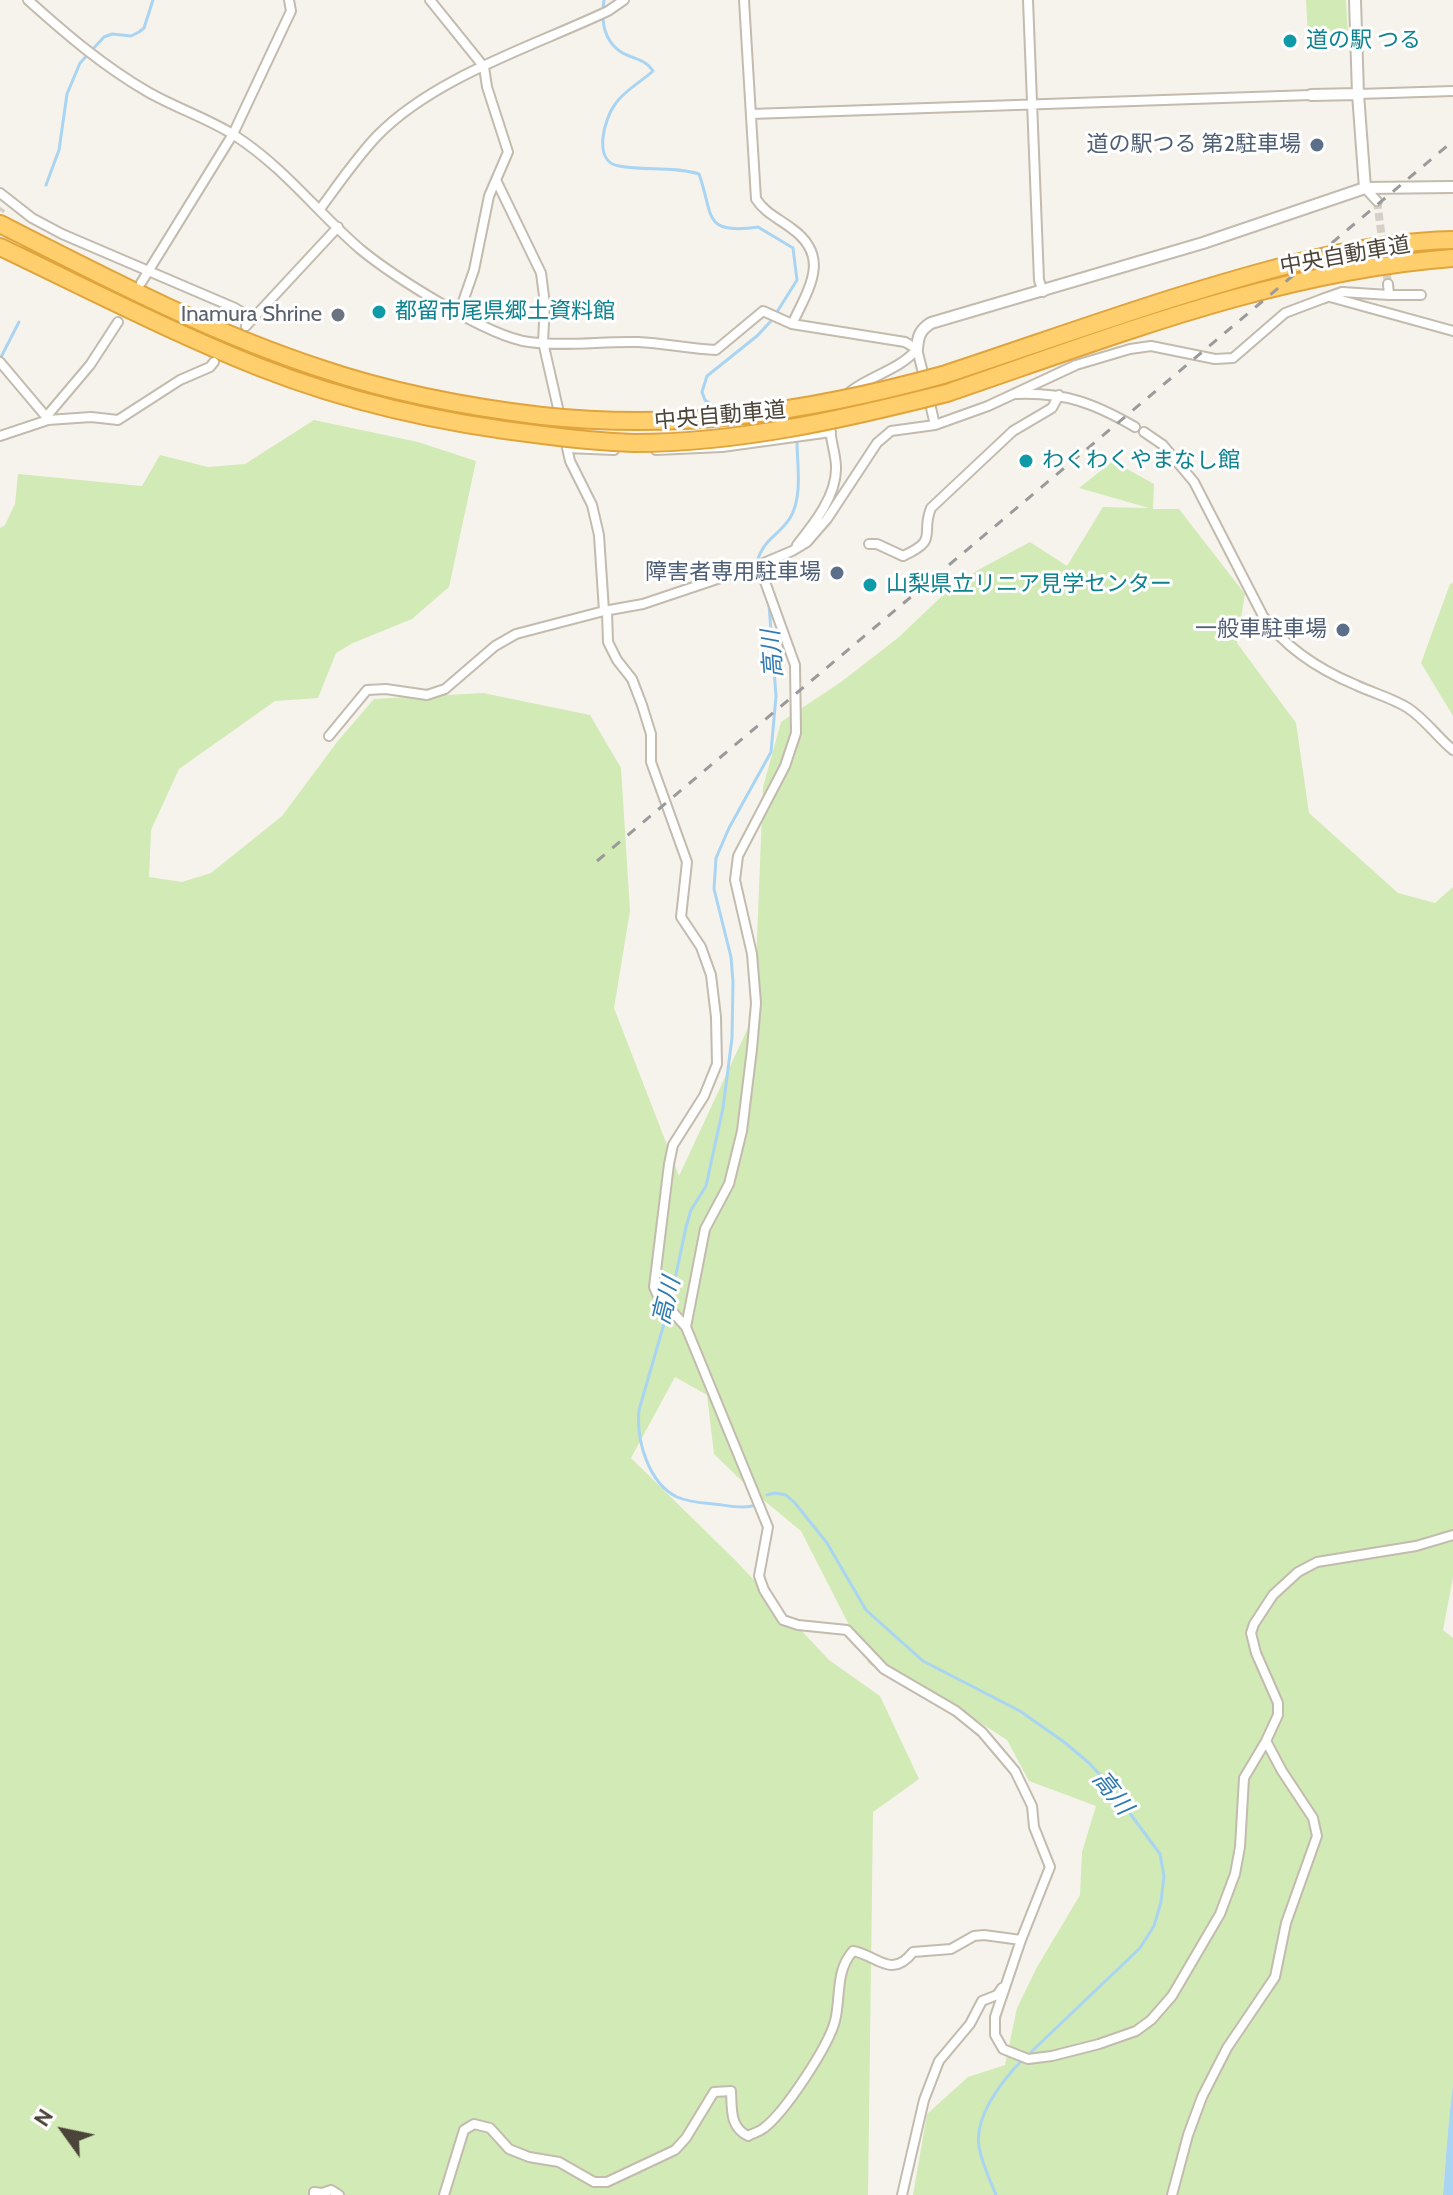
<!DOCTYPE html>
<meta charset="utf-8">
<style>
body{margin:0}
#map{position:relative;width:1453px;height:2195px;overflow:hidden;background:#f6f3ec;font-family:Cabin,sans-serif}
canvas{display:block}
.north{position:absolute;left:24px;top:2091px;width:80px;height:80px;-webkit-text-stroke:6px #fff;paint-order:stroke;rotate:303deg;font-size:22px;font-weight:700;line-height:32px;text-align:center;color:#4b4439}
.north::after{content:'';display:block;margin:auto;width:28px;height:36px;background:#4b4439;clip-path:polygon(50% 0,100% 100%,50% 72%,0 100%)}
</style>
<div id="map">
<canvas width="1453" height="2195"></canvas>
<div class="north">N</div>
</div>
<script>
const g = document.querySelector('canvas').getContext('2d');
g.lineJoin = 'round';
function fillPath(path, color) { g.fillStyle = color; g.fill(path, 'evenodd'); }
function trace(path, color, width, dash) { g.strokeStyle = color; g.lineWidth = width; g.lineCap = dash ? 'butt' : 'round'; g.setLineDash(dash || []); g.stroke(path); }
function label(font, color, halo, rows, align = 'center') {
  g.font = font + ' Cabin,"Noto Sans JP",sans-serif'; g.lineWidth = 6; g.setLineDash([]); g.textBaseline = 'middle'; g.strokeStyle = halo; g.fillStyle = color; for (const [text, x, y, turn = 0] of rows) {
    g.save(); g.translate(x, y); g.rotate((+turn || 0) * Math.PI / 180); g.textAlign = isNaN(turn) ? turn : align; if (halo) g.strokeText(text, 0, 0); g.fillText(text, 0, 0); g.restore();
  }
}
fillPath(new Path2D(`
 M 1306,0 L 1346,0 L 1348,35 L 1308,37 Z
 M 314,420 L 418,442 L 476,461 L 449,587 L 412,619 L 353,643 L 336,653 L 318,698 L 275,701 L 179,769 L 151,830 L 149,877 L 182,882 L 211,873 L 282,816 L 337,742 L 374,699 L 483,693 L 590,715 L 621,768 L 630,911 L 614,1008 L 679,1176 L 754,1015 L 763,787 L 781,722 L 841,682 L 899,637 L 942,596 L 978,570 L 1030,542 L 1067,566 L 1103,507 L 1149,508 L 1079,488 L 1113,461 L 1154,484 L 1153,509 L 1179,509 L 1245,594 L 1237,643 L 1296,723 L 1309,813 L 1398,893 L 1435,903 L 1453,887 L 1453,1577 L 1443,1630 L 1453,1638 L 1453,2085 C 1448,2122 1446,2158 1443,2195 L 913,2195 L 927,2114 L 968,2077 L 1005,2065 L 1017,2008 L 1037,1967 L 1080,1895 L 1082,1852 L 1096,1806 L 1029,1781 L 1007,1740 L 953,1705 L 869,1664 L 801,1531 L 750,1489 L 714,1454 L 707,1395 L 675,1377 L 631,1458 L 736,1561 L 829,1660 L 880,1696 L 919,1779 L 873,1812 L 868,2195 L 0,2195 L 0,528 L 5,525 L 15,504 L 18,474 L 142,486 L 160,455 L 208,467 L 245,464 Z
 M 1453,583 L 1453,716 L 1421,663 L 1450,584 Z`), '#d2eab5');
fillPath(new Path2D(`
 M 1453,2085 L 1453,2195 L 1443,2195 C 1446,2158 1448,2122 1453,2085 Z`), '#a9d4f2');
trace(new Path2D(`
 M 604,0 C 601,19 603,40 621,52 C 632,59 646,59 653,71 C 641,82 625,90 616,103 C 604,118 592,162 619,166 C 645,171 673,166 699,174 C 714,216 702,235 758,227 L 793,248 L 797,280 L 772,320 L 757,336 L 707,376 L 702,392 L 705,400 L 718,410
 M 46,185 L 59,150 L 67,94 L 80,63 L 104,37 L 112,34 L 131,36 L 139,32 L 144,28 L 153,0
 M 0,359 L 19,322
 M 743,422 L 758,426
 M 756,564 C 765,536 777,538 790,518 C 803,497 797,464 797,441 L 794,438
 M 670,1303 L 686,1227 L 691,1210 L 706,1186 L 723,1108 L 732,1038 L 733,982 L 731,957 L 714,889 L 716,858 L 729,828 L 771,752 L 776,696 L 769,605
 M 668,1310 L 639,1410 C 636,1439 648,1483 677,1497 C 688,1502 703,1503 714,1504 C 726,1505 740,1509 752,1506
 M 767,1495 L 775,1493 L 786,1495 L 795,1503 L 827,1543 L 866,1610 L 923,1661 L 1020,1711 L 1064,1742 L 1089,1763 L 1106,1781 L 1160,1854 L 1164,1876 L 1161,1902 L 1154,1926 L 1140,1948 L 1031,2052
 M 996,2195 C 990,2180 982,2164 979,2147 C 974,2115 1002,2081 1023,2059`), '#a9d4f2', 3);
trace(new Path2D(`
 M 1377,201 L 1388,284
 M 0,211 L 2,208
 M 214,362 L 246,326`), '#d4d0c8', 8, [8, 4]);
const minor = new Path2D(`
 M 28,0 C 66,34 103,66 148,92 C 176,108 207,118 234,135 C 285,168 316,211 360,249 C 393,276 488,337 529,342 C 565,347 602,341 638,342 C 664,343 690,349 716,350 L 763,311 L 792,324 L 905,342 L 917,349 L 925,381
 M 430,0 L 484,67 L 487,87 L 508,152 L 489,196 L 474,270 L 459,313
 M 744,0 L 756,199 C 765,213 778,218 791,228 C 831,256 810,287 792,324
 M 1028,0 L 1039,280 L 1043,292
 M 1358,94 L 1453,91
 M 751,114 L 1311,95
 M 496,180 L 541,273 L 545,304 L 543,342 L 570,461 L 592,505 L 599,535 L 604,611
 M 1365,188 L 1377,201
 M 0,193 L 32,218 L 62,234 L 235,308 L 253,319
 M 320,209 C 338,185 356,158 377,136 C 434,77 534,46 608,11 L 624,0
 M 141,283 L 233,134 L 291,11 L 289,0
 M 1389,295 L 1421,295
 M 1330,297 L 1453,331
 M 246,326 L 338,227
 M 0,362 L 48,419
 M 1016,394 C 1064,392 1094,403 1135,427
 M 928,395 L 935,425
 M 46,417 L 90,365 L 118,322
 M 1144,432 L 1163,445 L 1194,482 L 1263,616 C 1286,649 1320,670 1356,685 C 1373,693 1392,698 1408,708 C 1425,719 1437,737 1453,750
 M 0,436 L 48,420 L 91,417 L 118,420 L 180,380 L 210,367 L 214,362
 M 567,448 L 614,450
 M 656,450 L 722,447 L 831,432
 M 869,544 L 877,544 L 903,556 C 940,539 920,535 931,508 L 1013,431 L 1052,408 L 1059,395
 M 797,545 C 814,524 837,495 836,467 C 836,450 825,429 833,412 C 850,378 895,376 917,349
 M 759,565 L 795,665 L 796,733 L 785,766 L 738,856 L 735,880 L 752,954 L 756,1003 L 752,1049 L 742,1131 L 729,1184 L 705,1229 L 686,1327 L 768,1527 L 759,1576 L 764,1590 L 783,1620 L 798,1625 L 847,1630 L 884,1669 L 956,1711 L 982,1732 L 1015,1771 L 1032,1806 L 1034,1827 L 1050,1867 L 1021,1940 L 995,2017 L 995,2035 L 1003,2049 L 1028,2059 L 1052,2056 L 1099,2044 L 1136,2031 L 1151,2020 L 1172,1996 L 1220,1914 L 1235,1874 L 1240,1847 L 1244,1778 L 1266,1741 L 1278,1715 L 1278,1703 L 1256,1653 L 1251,1633 L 1254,1624 L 1273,1595 L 1298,1572 L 1317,1562 L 1416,1546 L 1453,1535
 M 607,612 L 608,642 L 617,660 L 632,679 L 642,705 L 651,734 L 651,762 L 687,862 L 681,917 L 701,947 L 711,975 L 716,1017 L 717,1064 L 704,1096 L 673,1145 L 669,1164 L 654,1287 L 657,1294 L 686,1327
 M 329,736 L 367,690 L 386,689 L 427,695 L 445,689 L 495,646 L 516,634 L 604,611 L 643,604 L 759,565 L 792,551 L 807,542 L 827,519 L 877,443 L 891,431 L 935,425 L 988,406 L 1076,365 L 1130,349 L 1151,346 L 1215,359 L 1233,358 L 1285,313 L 1322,299 L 1342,292 L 1389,295 L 1388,284
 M 314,2195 L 314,2192 L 322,2193 L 331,2190 L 339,2195
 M 444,2195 L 464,2130 L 474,2124 L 490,2128 L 509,2149 L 529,2157 L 559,2162 L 594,2182 L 607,2182 L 675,2150 L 686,2138 L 714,2092 L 731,2091 C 732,2111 730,2127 748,2136 C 753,2133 759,2132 764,2128 C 785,2112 828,2047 835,2021 C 841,1997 835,1971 853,1951 C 877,1955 891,1980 913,1952 L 951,1949 L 974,1936 L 984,1935 L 1021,1940
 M 902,2195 L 924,2100 L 939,2061 L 970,2024 L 982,2001 L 997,1995 L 1002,1988
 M 1172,2195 L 1188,2135 L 1202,2097 L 1227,2048 L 1275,1977 L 1286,1923 L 1317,1836 L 1313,1818 L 1282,1771 L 1266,1741`);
const tertiary = new Path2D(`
 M 1355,0 L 1358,94 L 1365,188
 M 1311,95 L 1358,94
 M 917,349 C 918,336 920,330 931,323 L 1203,243 L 1365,188 L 1453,187`);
const motorway = new Path2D(`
 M 0,224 C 104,277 211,333 322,369 C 393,393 467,407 542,416
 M 0,247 C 86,288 171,332 259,367 C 350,403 446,424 543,435
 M 943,375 C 1022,349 1100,321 1180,296 C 1268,269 1359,242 1453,240
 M 947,393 C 1112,337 1277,271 1453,258`);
trace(minor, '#c2bbae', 12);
trace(tertiary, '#c2bbae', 14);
trace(motorway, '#e0a43c', 20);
trace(minor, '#fff', 8);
trace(tertiary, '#fff', 10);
trace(motorway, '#ffcf6e', 16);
trace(new Path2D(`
 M 597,861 L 1453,141`), '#9a9a9a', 3, [10, 10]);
const motorwayBridge = new Path2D(`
 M 542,416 C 681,431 808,412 943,375
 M 543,435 C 573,439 604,442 634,443 C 740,443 844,419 947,393`);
trace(motorwayBridge, '#e0a43c', 20, []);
trace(motorwayBridge, '#ffcf6e', 16);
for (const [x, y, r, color] of [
 [1290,41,8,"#0f9aa8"],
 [1317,145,8,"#5c6f8a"],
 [379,312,8,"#0f9aa8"],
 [338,315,8,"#6b7280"],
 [1026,461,8,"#0f9aa8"],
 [837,573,8,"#5c6f8a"],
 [870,585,8,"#0f9aa8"],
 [1343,630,8,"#5c6f8a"]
]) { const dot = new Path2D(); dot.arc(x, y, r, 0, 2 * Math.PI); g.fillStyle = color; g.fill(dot); trace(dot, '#fff', 3); }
label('22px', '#0d838f', '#fff', [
 ["道の駅 つる",1306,41],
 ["都留市尾県郷土資料館",395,312],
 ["わくわくやまなし館",1042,461],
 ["山梨県立リニア見学センター",886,585]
], 'left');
label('22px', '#4e5e75', '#fff', [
 ["道の駅つる 第2駐車場",1301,145],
 ["障害者専用駐車場",821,573],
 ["一般車駐車場",1327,630]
], 'right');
label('22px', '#4b4439', '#fff', [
 ["中央自動車道",1345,256,-10],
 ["中央自動車道",720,416,-5]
]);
label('22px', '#5b616d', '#fff', [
 ["Inamura Shrine",322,315]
], 'right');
label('italic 24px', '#2e7ab2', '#fff', [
 ["高川",773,654,-94],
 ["高川",667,1301,-76],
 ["高川",1112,1793,52]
]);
</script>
